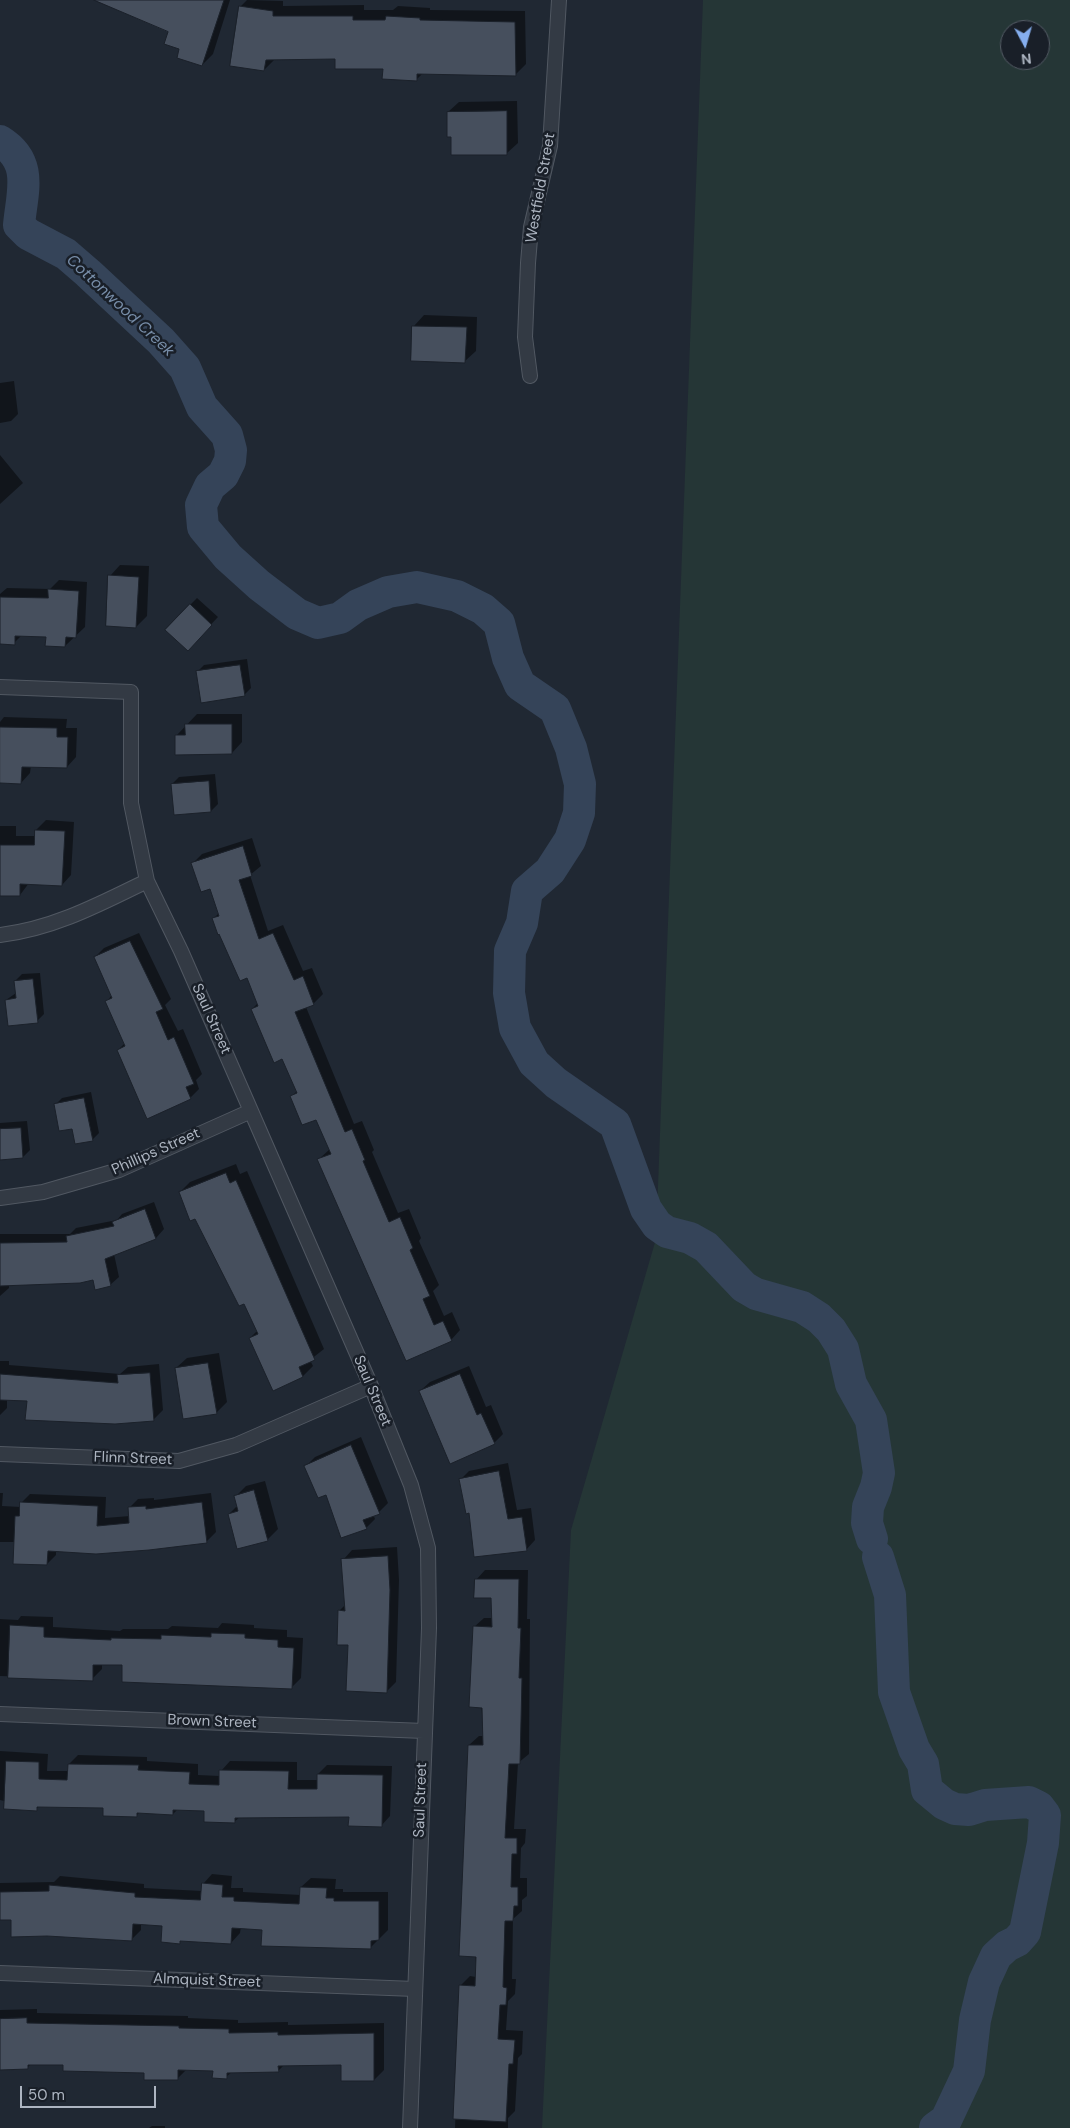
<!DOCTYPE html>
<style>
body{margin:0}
#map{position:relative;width:1070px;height:2128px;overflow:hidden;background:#202833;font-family:"DM Sans",sans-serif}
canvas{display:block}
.north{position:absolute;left:1000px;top:20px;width:50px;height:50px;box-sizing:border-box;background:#191f28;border:1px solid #545b65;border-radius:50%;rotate:174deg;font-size:14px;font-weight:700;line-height:20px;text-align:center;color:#adb5c1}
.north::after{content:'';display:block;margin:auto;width:18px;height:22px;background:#85aeee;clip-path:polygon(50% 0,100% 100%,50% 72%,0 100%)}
.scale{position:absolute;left:20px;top:2086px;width:136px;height:22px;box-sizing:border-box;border:2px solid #adb5c1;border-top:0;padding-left:6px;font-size:15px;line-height:18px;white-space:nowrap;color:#adb5c1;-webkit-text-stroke:4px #191f28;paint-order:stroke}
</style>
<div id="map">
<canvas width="1070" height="2128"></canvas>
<div class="north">N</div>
<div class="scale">50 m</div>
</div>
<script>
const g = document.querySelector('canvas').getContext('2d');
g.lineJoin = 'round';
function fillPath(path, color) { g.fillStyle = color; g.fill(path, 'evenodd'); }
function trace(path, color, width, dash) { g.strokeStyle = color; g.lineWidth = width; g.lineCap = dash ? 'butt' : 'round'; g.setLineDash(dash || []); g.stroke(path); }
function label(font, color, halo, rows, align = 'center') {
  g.font = font + ' "DM Sans",sans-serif'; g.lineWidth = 5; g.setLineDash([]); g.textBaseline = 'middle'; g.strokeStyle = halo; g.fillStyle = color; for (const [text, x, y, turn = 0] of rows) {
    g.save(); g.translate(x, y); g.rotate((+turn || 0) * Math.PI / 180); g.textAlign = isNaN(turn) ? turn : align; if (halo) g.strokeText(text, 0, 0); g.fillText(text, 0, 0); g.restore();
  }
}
fillPath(new Path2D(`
 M 703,0 L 1070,0 L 1070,2128 L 542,2128 L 571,1530 L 656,1239 ZM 1010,30 L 1040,30 L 1040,60 L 1010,60 Z`), '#253636');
fillPath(new Path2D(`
 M 98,0 L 230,0 L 213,54 L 202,65 L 181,48 L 170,32 Z
 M 247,0 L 283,1 L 283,6 L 364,5 L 364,10 L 393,10 L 398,6 L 430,8 L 430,10 L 525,11 L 526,64 L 515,75 L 423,73 L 417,79 L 384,68 L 337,58 L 275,59 L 264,70 L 240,7 Z
 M 517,101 L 518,143 L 507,153 L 452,136 L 448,112 L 459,102 Z
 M 424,315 L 477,317 L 476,351 L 465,361 L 414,326 Z
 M 14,381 L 18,414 L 11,421 L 0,423 L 0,383 Z
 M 0,455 L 23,483 L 0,504 Z
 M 120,565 L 149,566 L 147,616 L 136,627 L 110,576 Z
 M 59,580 L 87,582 L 85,627 L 65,646 L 47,636 L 22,635 L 14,643 L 0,642 L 0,594 L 7,588 L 50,589 Z
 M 197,598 L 218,617 L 188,649 L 190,605 Z
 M 247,659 L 251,688 L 244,695 L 197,672 L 204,665 Z
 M 197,714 L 242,714 L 242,742 L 232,753 L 176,736 Z
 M 4,717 L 67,719 L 66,728 L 77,728 L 76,757 L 67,767 L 31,766 L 30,773 L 21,783 L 0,782 L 0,722 Z
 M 215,774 L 218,804 L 211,811 L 172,784 L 179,777 Z
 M 46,820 L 74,822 L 71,875 L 62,885 L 29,883 L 20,895 L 0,895 L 0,826 L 16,826 L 16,836 L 36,836 L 36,830 Z
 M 252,838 L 261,866 L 250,875 L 268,931 L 283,925 L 303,971 L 312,968 L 323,994 L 313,1004 L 306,1007 L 354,1124 L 362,1121 L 374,1150 L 372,1152 L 398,1213 L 409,1209 L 421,1238 L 419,1241 L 439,1285 L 433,1291 L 444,1316 L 452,1312 L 460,1330 L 451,1340 L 406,1360 L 319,1159 L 330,1149 L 317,1118 L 292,1096 L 297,1091 L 283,1057 L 252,1009 L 258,1003 L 247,977 L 214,918 L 219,913 L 211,888 L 193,863 L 202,854 Z
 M 139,933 L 171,999 L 165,1005 L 178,1031 L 183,1029 L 202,1074 L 196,1080 L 199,1089 L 190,1098 L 118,1050 L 125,1043 L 107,1001 L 112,995 L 95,957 L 104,948 Z
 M 40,973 L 44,1014 L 37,1021 L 6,1000 L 16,993 L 15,981 L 22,974 Z
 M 91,1092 L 99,1133 L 92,1140 L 73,1127 L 55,1105 L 62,1098 Z
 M 27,1121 L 30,1150 L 23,1157 L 0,1158 L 0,1123 Z
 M 236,1164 L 240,1174 L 247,1171 L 324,1349 L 310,1360 L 313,1366 L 303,1376 L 273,1389 L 250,1338 L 258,1330 L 245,1302 L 180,1192 L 190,1182 Z
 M 154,1202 L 164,1229 L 156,1238 L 114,1254 L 119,1277 L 110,1285 L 94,1279 L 9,1284 L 9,1288 L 0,1296 L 0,1234 L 70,1234 L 76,1228 L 117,1220 L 122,1214 Z
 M 219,1353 L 227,1402 L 216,1413 L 176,1368 L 187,1358 Z
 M 0,1361 L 9,1361 L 9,1365 L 120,1374 L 128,1367 L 159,1364 L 163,1410 L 154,1419 L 28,1400 L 7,1399 L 7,1408 L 0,1415 Z
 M 469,1366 L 486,1407 L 491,1405 L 503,1434 L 494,1443 L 420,1391 L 430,1382 Z
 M 361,1437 L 388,1503 L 379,1512 L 373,1514 L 375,1519 L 366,1528 L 326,1493 L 305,1467 L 315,1457 Z
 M 508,1463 L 517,1510 L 531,1508 L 535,1540 L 526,1550 L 470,1512 L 460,1480 L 469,1471 Z
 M 265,1481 L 278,1529 L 267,1540 L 229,1514 L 238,1505 L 236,1496 L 246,1486 Z
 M 0,1493 L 3,1493 L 2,1506 L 21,1507 L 21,1503 L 30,1494 L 106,1497 L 105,1518 L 130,1516 L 129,1508 L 138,1499 L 154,1498 L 154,1500 L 211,1493 L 216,1532 L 207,1541 L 56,1551 L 56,1555 L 47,1564 L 15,1542 L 0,1542 Z
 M 397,1547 L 399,1580 L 396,1682 L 386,1692 L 350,1644 L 339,1611 L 346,1604 L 343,1560 L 352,1550 Z
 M 485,1570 L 528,1570 L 527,1619 L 530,1619 L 529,1754 L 518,1763 L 514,1829 L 526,1829 L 525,1843 L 521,1848 L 520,1878 L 527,1878 L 527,1896 L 522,1900 L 522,1911 L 513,1919 L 512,1979 L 516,1979 L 515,1994 L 508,2001 L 506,2030 L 523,2031 L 522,2054 L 518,2058 L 515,2111 L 508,2118 L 508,2128 L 455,2128 L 460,1986 L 470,1976 L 476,1977 L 469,1745 L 479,1736 L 484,1736 L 474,1627 L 484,1618 L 493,1618 L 492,1597 L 476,1580 Z
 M 21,1616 L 53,1617 L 53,1627 L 120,1631 L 123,1629 L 168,1629 L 172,1626 L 218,1628 L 222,1623 L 254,1625 L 254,1628 L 287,1630 L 287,1637 L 303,1638 L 301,1678 L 291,1688 L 123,1664 L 102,1663 L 102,1669 L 92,1679 L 0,1676 L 0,1619 L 18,1620 Z
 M 0,1751 L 48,1754 L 47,1771 L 69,1771 L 69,1764 L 78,1755 L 147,1757 L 147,1761 L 198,1764 L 198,1775 L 220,1776 L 221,1771 L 230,1761 L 297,1762 L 297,1780 L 318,1780 L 318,1774 L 327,1765 L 392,1766 L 390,1816 L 381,1826 L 350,1816 L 240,1817 L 234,1822 L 206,1810 L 178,1809 L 173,1814 L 140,1812 L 136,1816 L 104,1807 L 40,1806 L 36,1809 L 0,1800 Z
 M 212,1874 L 232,1876 L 231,1888 L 243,1888 L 243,1892 L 301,1895 L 301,1887 L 311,1878 L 336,1879 L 335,1889 L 343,1889 L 343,1892 L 388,1892 L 388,1930 L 370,1948 L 263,1929 L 241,1927 L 240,1933 L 231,1943 L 182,1940 L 179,1942 L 163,1924 L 141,1924 L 141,1930 L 131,1940 L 12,1918 L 0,1919 L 0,1883 L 54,1882 L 60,1876 L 144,1884 L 144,1888 L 202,1891 L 203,1884 Z
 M 37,2009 L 37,2013 L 188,2016 L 188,2018 L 238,2020 L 238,2023 L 288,2022 L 288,2025 L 384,2023 L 384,2070 L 374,2080 L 342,2064 L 285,2064 L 278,2071 L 232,2072 L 226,2077 L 214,2070 L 187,2069 L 178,2078 L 145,2072 L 65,2064 L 32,2063 L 27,2068 L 0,2068 L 0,2010 Z
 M 152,2126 L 165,2126 L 165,2128 L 149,2128 Z`), '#0007');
trace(new Path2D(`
 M 0,141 C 34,162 22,192 19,225 L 28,234 L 66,254 L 88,273 L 161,341 L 185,368 L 202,407 L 227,435 L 231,450 L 230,461 L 223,475 L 210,486 L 201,505 L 203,527 L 228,557 L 259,585 L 297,614 L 318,623 L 340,618 L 358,605 L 388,592 L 417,587 L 457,596 L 483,609 L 499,623 L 508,658 L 520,685 L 555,709 L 571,748 L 580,784 L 579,813 L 570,840 L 550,871 L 527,891 L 522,923 L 510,951 L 509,993 L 515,1028 L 534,1063 L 556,1083 L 615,1124 L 646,1209 L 657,1225 L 667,1232 L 690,1238 L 706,1247 L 744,1287 L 756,1294 L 802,1307 L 819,1318 L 831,1330 L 843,1349 L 851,1384 L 871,1420 L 879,1473 L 876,1487 L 868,1507 L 867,1523 L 872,1539
 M 878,1557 L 890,1595 L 894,1692 L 914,1749 L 923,1764 L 927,1790 L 944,1804 L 955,1809 L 969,1810 L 985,1805 L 1029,1802 L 1039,1807 L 1045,1815 L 1043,1843 L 1025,1932 L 1017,1941 L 1007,1946 L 996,1956 L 984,1982 L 975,2020 L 969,2071 L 946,2120 L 935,2128`), '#354459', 32);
const building = new Path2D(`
 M 94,0 L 224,0 L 202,66 L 177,58 L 179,49 L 164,44 L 168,32 Z
 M 239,6 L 273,11 L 273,16 L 353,16 L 353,20 L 385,20 L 386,16 L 420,18 L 420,20 L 515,22 L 516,76 L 417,74 L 417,81 L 382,79 L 383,69 L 335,69 L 335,59 L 266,60 L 264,71 L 230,66 Z
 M 507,111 L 507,155 L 451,155 L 451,137 L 447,137 L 447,112 Z
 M 412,326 L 467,327 L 465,363 L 411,361 Z
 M 108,575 L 139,577 L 136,628 L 106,626 Z
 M 48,589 L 79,591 L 76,638 L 66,637 L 65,647 L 45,646 L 46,637 L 15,636 L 15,645 L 0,644 L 0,597 L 48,598 Z
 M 190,604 L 212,625 L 188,651 L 165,630 Z
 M 240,665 L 245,696 L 201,703 L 196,671 Z
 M 185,724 L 232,724 L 232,754 L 175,755 L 175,735 L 185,735 Z
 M 0,727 L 57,728 L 57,737 L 68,737 L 67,768 L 22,767 L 21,784 L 0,783 Z
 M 209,781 L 211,812 L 174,815 L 171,784 Z
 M 35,830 L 65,831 L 62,886 L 20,884 L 20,896 L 0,896 L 0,845 L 34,845 Z
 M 243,846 L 252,876 L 239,880 L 259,939 L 273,933 L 294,980 L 303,976 L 314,1005 L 295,1012 L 345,1132 L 352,1129 L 365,1160 L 363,1161 L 389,1222 L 400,1217 L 413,1248 L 410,1250 L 430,1296 L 423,1299 L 434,1325 L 443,1321 L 452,1341 L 406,1361 L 317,1159 L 331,1154 L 316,1120 L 302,1125 L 290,1096 L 297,1093 L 282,1059 L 274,1063 L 251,1009 L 258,1006 L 247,978 L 240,981 L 219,934 L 218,935 L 212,918 L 219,916 L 210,889 L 201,892 L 191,863 Z
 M 130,941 L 163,1009 L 156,1012 L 168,1040 L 174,1037 L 194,1084 L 186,1087 L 191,1099 L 147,1119 L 117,1050 L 125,1046 L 105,1001 L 112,998 L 94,957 Z
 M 33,979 L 38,1023 L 8,1026 L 5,1000 L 16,998 L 14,981 Z
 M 84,1098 L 93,1141 L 75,1144 L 72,1129 L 59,1131 L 54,1104 Z
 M 21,1128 L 23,1158 L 0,1160 L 0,1129 Z
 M 226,1173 L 230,1183 L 236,1180 L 315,1360 L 299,1367 L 303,1377 L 273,1391 L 249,1338 L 258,1334 L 244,1304 L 239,1306 L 195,1219 L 190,1221 L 179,1192 Z
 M 145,1209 L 156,1239 L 105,1259 L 111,1286 L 95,1290 L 93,1280 L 80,1283 L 0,1286 L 0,1243 L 67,1242 L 66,1236 L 114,1226 L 112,1222 Z
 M 208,1363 L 217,1414 L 183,1419 L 175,1368 Z
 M 150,1373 L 154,1421 L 115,1424 L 25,1420 L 27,1401 L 0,1400 L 0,1374 L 118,1383 L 117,1375 Z
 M 460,1374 L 477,1415 L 481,1413 L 495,1444 L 450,1464 L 419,1391 Z
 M 351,1445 L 380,1514 L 363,1520 L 367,1529 L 341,1538 L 326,1495 L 318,1498 L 304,1466 Z
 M 499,1471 L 508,1519 L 522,1517 L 527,1551 L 474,1557 L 469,1513 L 466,1514 L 459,1479 Z
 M 254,1490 L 268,1541 L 237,1549 L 228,1514 L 238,1511 L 234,1496 Z
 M 20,1502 L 98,1506 L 97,1526 L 129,1523 L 128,1507 L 146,1506 L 146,1509 L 202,1502 L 207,1543 L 149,1550 L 96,1554 L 48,1551 L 47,1565 L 13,1564 L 15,1516 L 19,1516 Z
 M 388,1556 L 390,1590 L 387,1693 L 346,1691 L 348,1645 L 337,1645 L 338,1610 L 345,1611 L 341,1559 Z
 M 475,1579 L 519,1579 L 518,1628 L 521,1628 L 519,1678 L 522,1678 L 520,1764 L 509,1764 L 505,1838 L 517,1838 L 517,1854 L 512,1854 L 511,1887 L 518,1887 L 518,1906 L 514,1906 L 513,1921 L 505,1921 L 503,1987 L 507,1988 L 506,2005 L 500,2005 L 498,2039 L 515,2040 L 513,2064 L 509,2064 L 506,2122 L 453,2119 L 459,1985 L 475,1986 L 476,1957 L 459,1956 L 468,1745 L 483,1745 L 482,1708 L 469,1707 L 473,1626 L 492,1627 L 491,1598 L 474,1598 Z
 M 10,1625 L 44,1627 L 44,1637 L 111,1640 L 111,1638 L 161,1639 L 161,1635 L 211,1637 L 211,1633 L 245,1634 L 245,1638 L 278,1640 L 278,1647 L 294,1648 L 292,1689 L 122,1682 L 122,1665 L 93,1665 L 93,1681 L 8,1678 Z
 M 6,1761 L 39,1762 L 39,1779 L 67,1780 L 68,1764 L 139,1765 L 138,1770 L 190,1772 L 189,1784 L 219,1785 L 219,1770 L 289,1771 L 288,1789 L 317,1789 L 317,1774 L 383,1775 L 382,1827 L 348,1826 L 349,1817 L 235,1818 L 235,1823 L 204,1822 L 204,1811 L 173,1810 L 173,1815 L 137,1813 L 137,1817 L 103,1816 L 103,1808 L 37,1807 L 37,1811 L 4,1809 Z
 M 202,1883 L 223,1885 L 222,1897 L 234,1897 L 234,1901 L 299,1904 L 300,1887 L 327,1888 L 326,1898 L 334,1898 L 334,1901 L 379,1901 L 379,1940 L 371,1941 L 371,1949 L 261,1946 L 262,1930 L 232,1928 L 231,1944 L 180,1941 L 180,1944 L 161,1942 L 162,1926 L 133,1924 L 132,1941 L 47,1936 L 11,1937 L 11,1920 L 0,1920 L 0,1892 L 49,1891 L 49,1885 L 135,1893 L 135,1897 L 200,1900 Z
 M 27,2018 L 27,2023 L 179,2026 L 179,2028 L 229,2029 L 229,2033 L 278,2032 L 278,2035 L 374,2033 L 374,2081 L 341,2081 L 341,2065 L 278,2066 L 279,2072 L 227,2073 L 227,2079 L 212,2078 L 213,2071 L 178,2070 L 178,2080 L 144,2080 L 144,2073 L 63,2071 L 63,2065 L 28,2065 L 28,2069 L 0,2070 L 0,2019 Z`);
fillPath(building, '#464f5d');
trace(building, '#1b212a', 1);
const minor = new Path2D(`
 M 530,376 L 525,337 L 528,263 L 531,227 L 550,146 L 559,0
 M 0,687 L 131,692 L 131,803 L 147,881 L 181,951 L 251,1111 L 371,1386 L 411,1485 L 428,1548 L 429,1628 L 410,2128
 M 0,935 C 53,929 100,904 147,881
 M 0,1198 L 43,1192 L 119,1170 L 251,1111
 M 0,1454 L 179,1461 L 236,1445 L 371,1386
 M 0,1714 L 424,1731
 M 0,1973 L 415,1989`);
trace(minor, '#515862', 16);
trace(minor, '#333a44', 14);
label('15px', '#adb5c1', '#191f28', [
 ["Westfield Street",541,188,-80],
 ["Saul Street",211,1019,66],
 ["Phillips Street",156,1152,-24],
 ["Saul Street",372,1391,67],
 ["Flinn Street",133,1459,2],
 ["Brown Street",212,1722,2],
 ["Saul Street",421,1800,-88],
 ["Almquist Street",207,1981,2]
]);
label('italic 16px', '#778da8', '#191f28', [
 ["Cottonwood Creek",120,306,43]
]);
</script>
